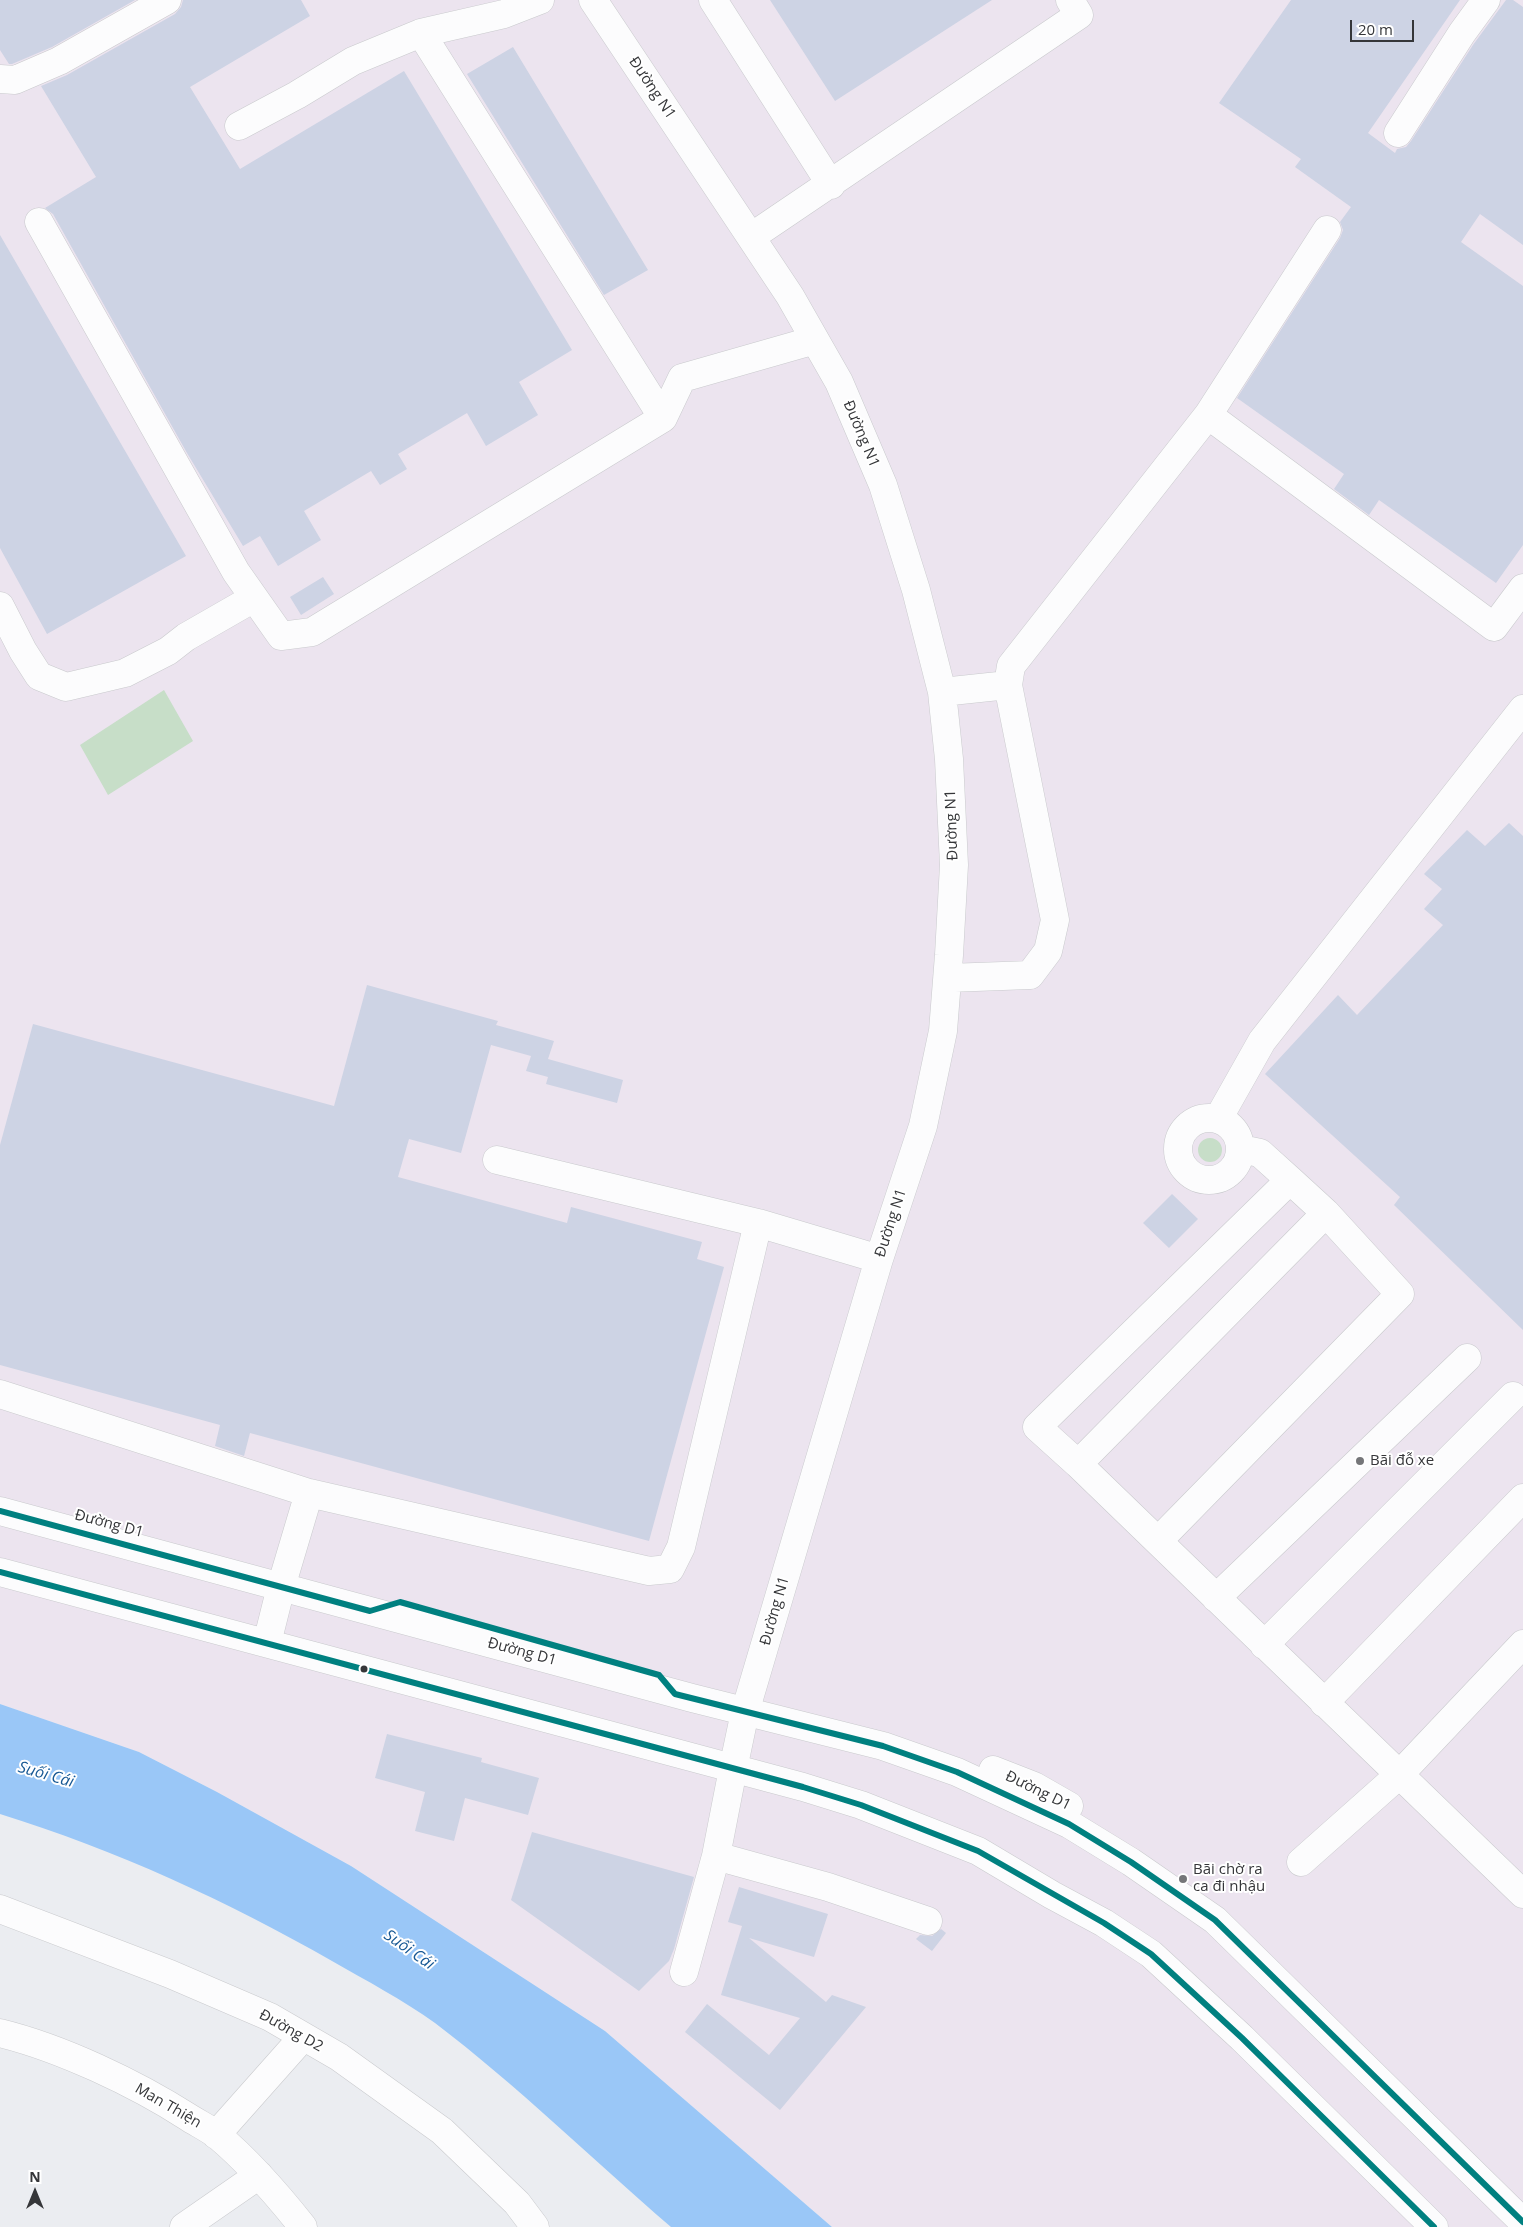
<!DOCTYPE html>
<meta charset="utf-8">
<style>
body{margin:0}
#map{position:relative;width:1523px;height:2227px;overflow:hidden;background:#ebedf1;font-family:"Open Sans",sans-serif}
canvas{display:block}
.north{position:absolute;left:10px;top:2167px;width:50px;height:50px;-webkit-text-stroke:4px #fff;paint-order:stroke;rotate:0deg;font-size:14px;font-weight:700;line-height:20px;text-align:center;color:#353639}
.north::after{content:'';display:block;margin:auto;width:18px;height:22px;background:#353639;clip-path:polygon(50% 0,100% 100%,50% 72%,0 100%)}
.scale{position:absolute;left:1350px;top:20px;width:64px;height:22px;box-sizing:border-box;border:2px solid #353639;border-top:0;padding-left:6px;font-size:15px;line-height:18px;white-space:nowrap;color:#353639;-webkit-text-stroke:4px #fff;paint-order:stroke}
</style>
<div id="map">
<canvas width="1523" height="2227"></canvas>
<div class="north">N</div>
<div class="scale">20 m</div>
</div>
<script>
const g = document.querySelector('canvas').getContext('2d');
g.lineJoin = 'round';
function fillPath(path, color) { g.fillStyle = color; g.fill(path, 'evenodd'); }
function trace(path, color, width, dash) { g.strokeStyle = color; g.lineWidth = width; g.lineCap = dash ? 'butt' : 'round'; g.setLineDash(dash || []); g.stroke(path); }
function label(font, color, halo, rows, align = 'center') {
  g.font = font + ' "Open Sans",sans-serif'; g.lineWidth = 4; g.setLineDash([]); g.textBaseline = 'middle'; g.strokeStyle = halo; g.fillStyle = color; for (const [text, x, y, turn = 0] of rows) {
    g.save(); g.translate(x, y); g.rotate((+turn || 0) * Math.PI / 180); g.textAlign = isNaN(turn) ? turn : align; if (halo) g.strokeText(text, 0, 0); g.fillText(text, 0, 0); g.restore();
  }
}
fillPath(new Path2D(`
 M 0,0 L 1523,0 L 1523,2227 L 832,2227 L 605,2031 L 351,1866 L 217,1792 L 139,1752 L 0,1704 Z`), '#ece4ef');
fillPath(new Path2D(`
 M 164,690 L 193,741 L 108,795 L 80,745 Z
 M1198 1150a12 12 0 1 1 24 0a12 12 0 1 1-24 0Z`), '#c7dec8');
fillPath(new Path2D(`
 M 0,1704 L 139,1752 L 217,1792 L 351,1866 L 605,2031 L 832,2227 L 671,2227 C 592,2159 518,2086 435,2023 C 403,2000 367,1981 332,1961 C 227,1901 116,1850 0,1814 Z`), '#9ac7f7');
fillPath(new Path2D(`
 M 0,0 L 135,0 L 52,47 L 12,64 L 9,64 L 0,50 Z
 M 183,0 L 301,0 L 310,16 L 190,87 L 240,169 L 404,71 L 572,350 L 519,382 L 538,415 L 486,446 L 467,413 L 398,454 L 407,469 L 380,485 L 371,471 L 304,511 L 321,540 L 278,566 L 260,536 L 243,546 L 187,453 L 53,214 L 45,208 L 96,177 L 41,86 L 67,75 L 175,14 L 181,7 Z
 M 770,0 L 992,0 L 835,101 Z
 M 1291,0 L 1460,0 L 1368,133 L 1395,153 L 1397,149 L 1406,147 L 1411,141 L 1473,45 L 1506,0 L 1513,0 L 1523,7 L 1523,245 L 1480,214 L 1461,242 L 1523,286 L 1523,545 L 1496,583 L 1379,500 L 1369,515 L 1334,489 L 1344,474 L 1237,398 L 1340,238 L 1343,230 L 1340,222 L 1351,207 L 1295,167 L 1301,159 L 1219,103 Z
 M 513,47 L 648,270 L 604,295 L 467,74 Z
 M 0,235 L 186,556 L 47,634 L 0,548 Z
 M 323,577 L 334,594 L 301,615 L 290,597 Z
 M 1509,823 L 1523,836 L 1523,1330 L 1394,1205 L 1400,1197 L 1265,1074 L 1338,995 L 1357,1015 L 1443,925 L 1424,909 L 1442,889 L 1424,874 L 1467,830 L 1485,846 Z
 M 367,985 L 498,1021 L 496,1025 L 554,1041 L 548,1059 L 623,1080 L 617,1103 L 546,1084 L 548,1077 L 526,1071 L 531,1056 L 491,1045 L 461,1153 L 409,1139 L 398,1177 L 567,1223 L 571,1207 L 702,1242 L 697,1259 L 724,1267 L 649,1541 L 250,1433 L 244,1456 L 215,1446 L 220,1425 L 0,1365 L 0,1145 L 33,1024 L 334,1106 Z
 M 1172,1194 L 1198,1219 L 1169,1248 L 1143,1223 Z
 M 387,1734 L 482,1758 L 481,1762 L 539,1778 L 528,1815 L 465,1798 L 454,1841 L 415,1831 L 425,1792 L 375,1778 Z
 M 532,1832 L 694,1877 L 674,1949 L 669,1961 L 639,1991 L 511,1900 Z
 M 739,1887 L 828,1914 L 814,1957 L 749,1938 L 826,2002 L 832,1995 L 866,2007 L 780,2110 L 685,2032 L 707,2004 L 769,2055 L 800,2018 L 721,1995 L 742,1926 L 728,1922 Z
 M 941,1929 L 946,1933 L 932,1951 L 916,1939 L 920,1935 L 932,1936 Z`), '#cdd3e4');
const minor = new Path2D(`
 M 593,0 L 790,296 L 839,382 L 883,485 L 916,590 L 942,692 L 949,759 L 954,865 L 949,955 L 943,1031 L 923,1126 L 879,1259 L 745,1712
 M 713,0 L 831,185
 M 421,33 L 504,14 L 540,0
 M 0,79 L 15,80 L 59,61 L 167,0
 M 239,126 L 297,95 L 353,61 L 421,33 L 663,418
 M 1398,133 L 1462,33 L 1486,0
 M 39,222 L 236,572 L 281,636 L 312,632 L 663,418 L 682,378 L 815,340
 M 751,237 L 1079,15 L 1070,0
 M 1208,415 L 1494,627 L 1523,588
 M 0,606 L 23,651 L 39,676 L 66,687 L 125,673 L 168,651 L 186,637 L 254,598
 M 942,692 L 1008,685
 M 948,978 L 1030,975 L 1048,951 L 1055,920 L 1008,685 L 1011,666 L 1208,415 L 1327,230
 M1178 1149a31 31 0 1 1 62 0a31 31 0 1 1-62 0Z
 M 1218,1119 L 1262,1041 L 1523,709
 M 497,1160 L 758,1223 L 879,1259
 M 1290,1180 L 1037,1427 L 1078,1464 L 1523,1894
 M 0,1394 L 309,1493 L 649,1571 L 670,1569 L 681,1547 L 758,1223
 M 1078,1464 L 1326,1213
 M 1158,1541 L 1400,1294 L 1326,1213 L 1290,1180 L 1260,1153 L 1241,1149
 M 281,1587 L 309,1493
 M 1216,1598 L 1467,1358
 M 1264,1645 L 1513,1396
 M 1324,1703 L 1523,1498
 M 716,1856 L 828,1887 L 928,1921
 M 1301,1862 L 1399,1775 L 1523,1644
 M 0,1909 L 170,1974 L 270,2017 L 339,2057 L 442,2131 L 517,2203 L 535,2227
 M 684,1972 L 716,1856 L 733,1769
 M 0,2033 C 61,2048 135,2083 188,2117 C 197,2123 208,2128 217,2135 C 249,2162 277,2194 303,2227
 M 216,2135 L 303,2037
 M 184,2227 L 259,2175`);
const major = new Path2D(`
 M 0,1511 L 692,1698 L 883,1746 L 957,1772 L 1069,1824 L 1131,1862 L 1215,1920 L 1523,2222
 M 0,1572 L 803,1787 L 861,1805 L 978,1851 L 1052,1895 L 1104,1923 L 1151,1954 L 1242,2038 L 1434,2227
 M 267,1643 L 281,1587
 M 733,1769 L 745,1712
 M 993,1770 L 1034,1786 L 1069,1806`);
trace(minor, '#c9cacd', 29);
trace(major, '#c9cacd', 29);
trace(minor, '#fcfcfd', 28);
trace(major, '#fcfcfd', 28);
trace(new Path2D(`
 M 0,1511 L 370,1611 L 400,1602 L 659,1675 L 675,1694 L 883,1746 L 957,1772 L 1069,1824 L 1131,1862 L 1215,1920 L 1523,2222
 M 0,1572 L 803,1787 L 861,1805 L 978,1851 L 1104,1923 L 1151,1954 L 1242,2038 L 1434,2227`), '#008080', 6);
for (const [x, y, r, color] of [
 [1360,1461,5,"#757679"],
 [364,1669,4.5,"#353639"],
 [1183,1879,5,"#757679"]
]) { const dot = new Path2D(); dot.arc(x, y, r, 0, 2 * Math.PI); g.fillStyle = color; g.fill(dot); trace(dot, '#fff', 2); }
label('15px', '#353639', '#fff', [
 ["Đường N1",652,88,56],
 ["Đường N1",861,434,67],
 ["Đường N1",952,825,-92],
 ["Đường N1",891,1223,-72],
 ["Đường D1",109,1524,15],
 ["Đường N1",775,1611,-74],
 ["Đường D1",522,1652,15],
 ["Đường D1",1038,1791,26],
 ["Đường D2",291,2031,29],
 ["Man Thiện",168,2106,30]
]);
label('15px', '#353639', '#fff', [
 ["Bãi đỗ xe",1370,1461],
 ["Bãi chờ ra",1193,1870],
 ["ca đi nhậu",1193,1887]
], 'left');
label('italic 16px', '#175894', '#fff', [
 ["Suối Cái",46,1775,16],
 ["Suối Cái",409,1950,35]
]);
</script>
